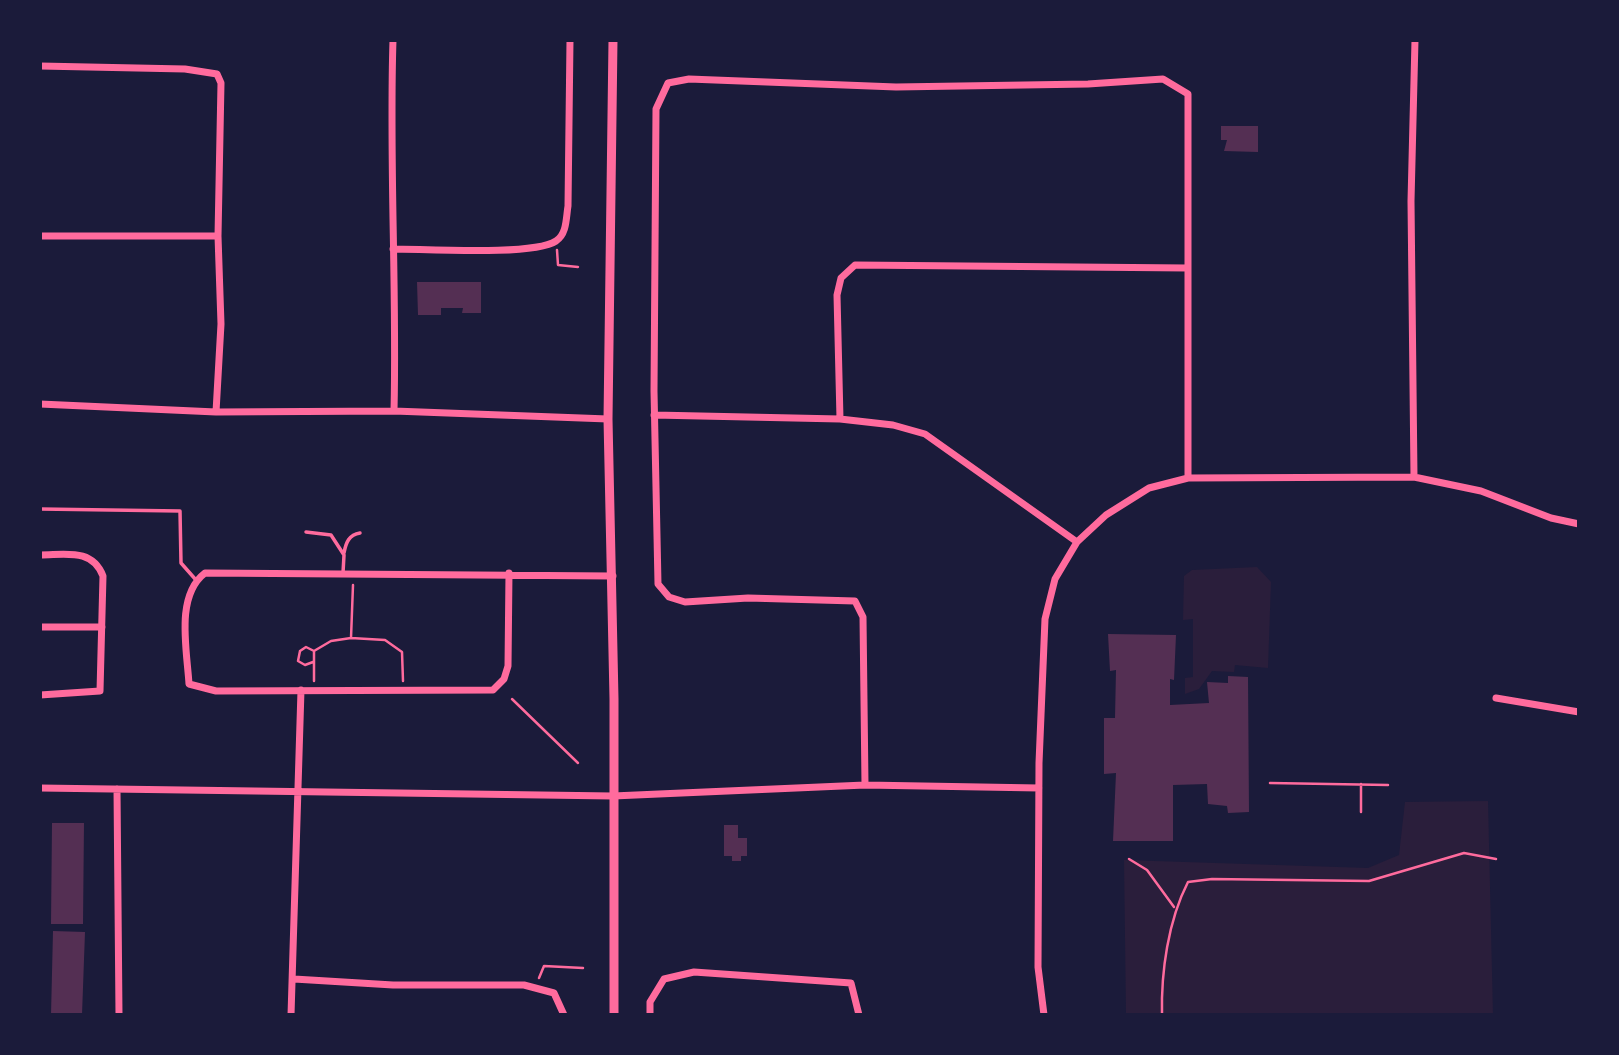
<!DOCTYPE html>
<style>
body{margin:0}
#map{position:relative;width:1619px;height:1055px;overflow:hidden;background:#1b1b3a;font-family:"PT Sans Narrow",sans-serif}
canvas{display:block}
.frame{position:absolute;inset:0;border:42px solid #1b1b3a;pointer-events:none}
</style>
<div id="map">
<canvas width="1619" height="1055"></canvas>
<div class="frame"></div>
</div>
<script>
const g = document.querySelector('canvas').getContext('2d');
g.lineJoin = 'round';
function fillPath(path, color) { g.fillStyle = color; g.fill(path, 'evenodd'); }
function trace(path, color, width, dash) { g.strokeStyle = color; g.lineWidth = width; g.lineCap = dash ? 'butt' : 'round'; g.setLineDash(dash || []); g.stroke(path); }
fillPath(new Path2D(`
 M 1257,567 L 1271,582 L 1268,668 L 1235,665 L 1234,672 L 1212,671 L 1199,689 L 1185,694 L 1185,678 L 1193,677 L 1193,619 L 1183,620 L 1184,576 L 1192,570 Z
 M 1488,801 L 1493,1015 L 1126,1015 L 1124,860 L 1368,868 L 1399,855 L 1405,802 Z`), '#2a1e3b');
fillPath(new Path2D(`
 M 1221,126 L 1258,126 L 1258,152 L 1224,151 L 1227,140 L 1221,140 Z
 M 417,282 L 481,282 L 481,313 L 462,313 L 463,308 L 441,308 L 441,315 L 418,315 Z
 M 1108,634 L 1176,635 L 1174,680 L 1170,679 L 1170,705 L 1209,703 L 1207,682 L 1228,683 L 1228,676 L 1248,677 L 1249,812 L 1228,813 L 1227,806 L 1208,804 L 1207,784 L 1173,785 L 1173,841 L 1113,841 L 1116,773 L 1104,774 L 1104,718 L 1115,718 L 1116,670 L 1110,671 Z
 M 52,823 L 84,823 L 83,924 L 51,924 Z
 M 724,825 L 738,825 L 738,838 L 747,838 L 747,856 L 741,856 L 741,861 L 732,861 L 732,856 L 724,856 Z
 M 53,931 L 85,932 L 82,1015 L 51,1015 Z`), '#542f53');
trace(new Path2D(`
 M 557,250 L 558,265 L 578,267
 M 353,585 L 351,638 L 385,640 L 402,652 L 403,681
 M 313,662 L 305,665 L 298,661 L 300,651 L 306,647 L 314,651
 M 314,681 L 314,651 L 331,641 L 351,638
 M 512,699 L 578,763
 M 1270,783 L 1388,785
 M 1361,784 L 1361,812
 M 1129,859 L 1147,870 L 1174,907
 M 539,978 L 544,966 L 583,968
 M 1162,1015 C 1161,972 1168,921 1188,882 L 1212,879 L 1369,881 L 1464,853 L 1496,859`), '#ff6b9d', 2.5);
trace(new Path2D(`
 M 40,509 L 180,511 L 181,563 L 196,580
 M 306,532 L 331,535 L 344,555 L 343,573
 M 344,553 C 346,542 349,535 360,533`), '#ff6b9d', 3.5);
trace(new Path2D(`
 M 393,40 C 389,164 397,287 394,411
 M 40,66 L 185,69 L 217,74 L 221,83 L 218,236 L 221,324 L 216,412
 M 40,236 L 218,236
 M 393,249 C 425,249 534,256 556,241 C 567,234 566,218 568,206 L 570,40
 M 40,404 L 216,412 L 394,411 L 608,419
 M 654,415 L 840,419 L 893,425 L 925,434 L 1077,542
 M 840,419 L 837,295 L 841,278 L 855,265 L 1187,268
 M 1414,477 L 1411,201 L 1415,40
 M 40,555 C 66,555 92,548 103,576 L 100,691 L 40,695
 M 509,573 L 508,666 L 504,679 L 493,690 L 216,691 L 189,684 C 187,650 175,596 205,573 L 613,576
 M 40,627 L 102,627
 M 1496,698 L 1579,712
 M 865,785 L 863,617 L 855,601 L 748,598 L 685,602 L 669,597 L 658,584 L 654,391 L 656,109 L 668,83 L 689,79 L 896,87 L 1088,84 L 1163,79 L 1188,94 L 1188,478
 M 40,788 L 613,796 L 865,785 L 1039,788
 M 117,789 L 119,1015
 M 294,979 L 393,985 L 524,985 L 554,993 L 564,1015
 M 291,1015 L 301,690
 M 650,1015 L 650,1002 L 664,979 L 694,972 L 851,983 L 859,1015
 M 1044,1015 L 1038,967 L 1039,763 L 1045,619 L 1055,579 L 1077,542 L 1106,515 L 1149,488 L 1188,478 L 1414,477 L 1481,491 L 1551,518 L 1579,524`), '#ff6b9d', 7);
trace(new Path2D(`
 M 613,40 L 608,419 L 614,699 L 614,1015`), '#ff6b9d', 9);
</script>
